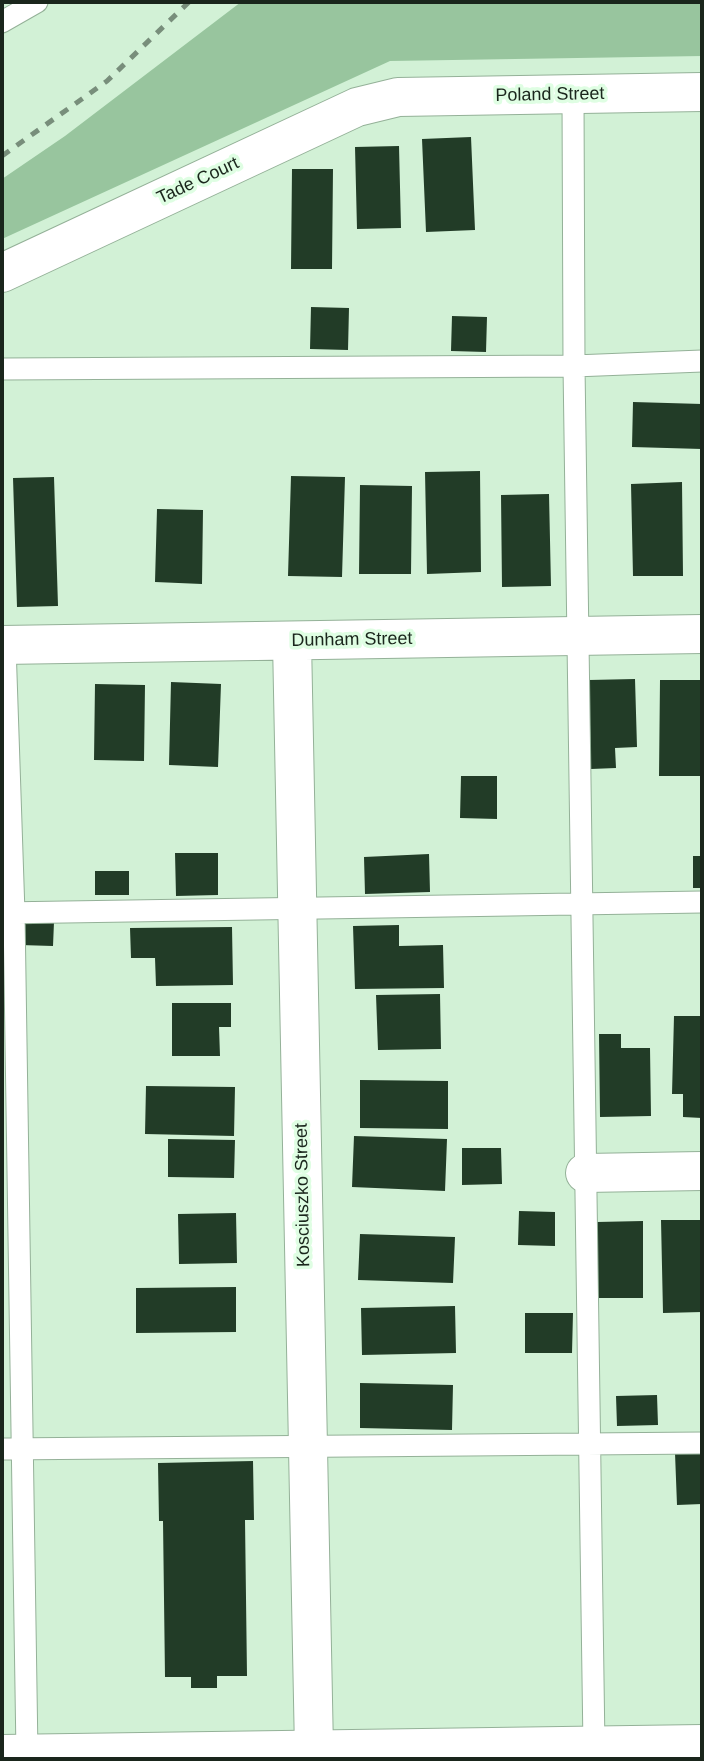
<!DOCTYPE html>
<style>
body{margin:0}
#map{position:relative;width:704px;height:1761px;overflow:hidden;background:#d2f1d6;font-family:Helvetica,sans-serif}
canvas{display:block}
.frame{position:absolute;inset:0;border:4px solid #1a261c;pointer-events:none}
</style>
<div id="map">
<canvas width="704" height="1761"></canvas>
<div class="frame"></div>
</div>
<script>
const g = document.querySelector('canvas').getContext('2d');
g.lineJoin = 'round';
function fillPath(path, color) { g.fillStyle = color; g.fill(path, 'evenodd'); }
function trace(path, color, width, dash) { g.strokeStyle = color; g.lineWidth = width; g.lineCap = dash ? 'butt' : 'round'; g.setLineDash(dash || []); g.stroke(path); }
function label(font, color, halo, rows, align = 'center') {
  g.font = font + ' Helvetica,sans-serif'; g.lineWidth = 7; g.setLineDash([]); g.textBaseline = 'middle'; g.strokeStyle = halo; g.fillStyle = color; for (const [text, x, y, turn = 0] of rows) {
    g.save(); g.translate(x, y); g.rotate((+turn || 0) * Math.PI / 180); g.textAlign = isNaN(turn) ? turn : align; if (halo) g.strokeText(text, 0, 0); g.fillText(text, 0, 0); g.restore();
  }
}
fillPath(new Path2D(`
 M 241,2 L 702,2 L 702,56 L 390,61 L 2,239 L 2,179 L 65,136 Z`), '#98c59e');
fillPath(new Path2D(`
 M 471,137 L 475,230 L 426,232 L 422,139 Z
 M 399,146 L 401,228 L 357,229 L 355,147 Z
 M 292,169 L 333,169 L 332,269 L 291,269 Z
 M 311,307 L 349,308 L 348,350 L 310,349 Z
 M 452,316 L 487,317 L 486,352 L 451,351 Z
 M 633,402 L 702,404 L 702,449 L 632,447 Z
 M 480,471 L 481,572 L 427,574 L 425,472 Z
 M 291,476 L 345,477 L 342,577 L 288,576 Z
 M 54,477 L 58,606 L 17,607 L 13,478 Z
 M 682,482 L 683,576 L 633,576 L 631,484 Z
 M 360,485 L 412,486 L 411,574 L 359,574 Z
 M 549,494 L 551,586 L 502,587 L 501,495 Z
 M 157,509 L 203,510 L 202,584 L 155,582 Z
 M 635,679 L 637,747 L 615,748 L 616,768 L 591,769 L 589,680 Z
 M 660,680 L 702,680 L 702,776 L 659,776 Z
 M 171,682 L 221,684 L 218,767 L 169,765 Z
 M 95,684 L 145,685 L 144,761 L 94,760 Z
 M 461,776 L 497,776 L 497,819 L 460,818 Z
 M 175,853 L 218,853 L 218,895 L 176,896 Z
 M 429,854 L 430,892 L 365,894 L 364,857 Z
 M 693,856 L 702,856 L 702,888 L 693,888 Z
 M 95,871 L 129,871 L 129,895 L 95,895 Z
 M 21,921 L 54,922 L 53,946 L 20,945 Z
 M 399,925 L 399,946 L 443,945 L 444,988 L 355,989 L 353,926 Z
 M 232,927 L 233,985 L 156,986 L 155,958 L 131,958 L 130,928 Z
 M 440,994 L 441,1049 L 378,1050 L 376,995 Z
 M 172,1003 L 231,1003 L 231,1027 L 219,1027 L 220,1056 L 172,1056 Z
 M 674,1016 L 702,1016 L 702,1118 L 683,1117 L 683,1094 L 672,1094 Z
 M 599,1034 L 621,1034 L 621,1048 L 650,1048 L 651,1116 L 600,1117 Z
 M 360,1080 L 448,1081 L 448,1129 L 360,1128 Z
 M 146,1086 L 235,1087 L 234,1136 L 145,1134 Z
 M 354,1136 L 447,1139 L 445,1191 L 352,1187 Z
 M 168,1139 L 235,1140 L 234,1178 L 168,1177 Z
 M 462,1148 L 501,1148 L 502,1184 L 462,1185 Z
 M 519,1211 L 555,1212 L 555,1246 L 518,1245 Z
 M 236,1213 L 237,1263 L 179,1264 L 178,1214 Z
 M 661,1220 L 702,1220 L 702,1312 L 663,1313 Z
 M 643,1221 L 643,1298 L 598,1298 L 597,1222 Z
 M 360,1234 L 455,1237 L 453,1283 L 358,1280 Z
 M 236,1287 L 236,1332 L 136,1333 L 136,1288 Z
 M 455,1306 L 456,1353 L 362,1355 L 361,1308 Z
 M 525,1313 L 573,1313 L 572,1353 L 525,1353 Z
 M 360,1383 L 453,1385 L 452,1430 L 360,1428 Z
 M 657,1395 L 658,1425 L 617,1426 L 616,1396 Z
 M 702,1452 L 702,1504 L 677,1505 L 675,1453 Z
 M 253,1461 L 254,1520 L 245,1520 L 247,1676 L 217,1676 L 217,1688 L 191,1688 L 191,1677 L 165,1677 L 163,1521 L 159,1521 L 158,1463 Z`), '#223c27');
const service = new Path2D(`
 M 2,22 L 37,2
 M 573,95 L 574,366 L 594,1746
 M 2,369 L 574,366 L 702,361
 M 5,645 L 14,913 L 27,1753
 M 2,913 L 702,902
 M 2,1449 L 702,1443`);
const minor = new Path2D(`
 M 2,273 L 357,107 L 398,97 L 702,92
 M 292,641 L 314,1750
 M 2,645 L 702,634
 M 585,1173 L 702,1171`);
const secondary = new Path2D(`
 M 2,1754 L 702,1744`);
trace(service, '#94b198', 23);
trace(minor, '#94b198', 40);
trace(secondary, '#94b198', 40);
trace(service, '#fff', 21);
trace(minor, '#fff', 38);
trace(secondary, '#fff', 38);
trace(new Path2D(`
 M 2,156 L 107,81 L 189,2`), '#788e7b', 5, [9, 9]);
label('18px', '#1a261c', '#dffee3', [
 ["Poland Street",550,95,-1],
 ["Tade Court",198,181,-25],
 ["Dunham Street",352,640,-1],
 ["Kosciuszko Street",303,1195,-91]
]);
</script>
